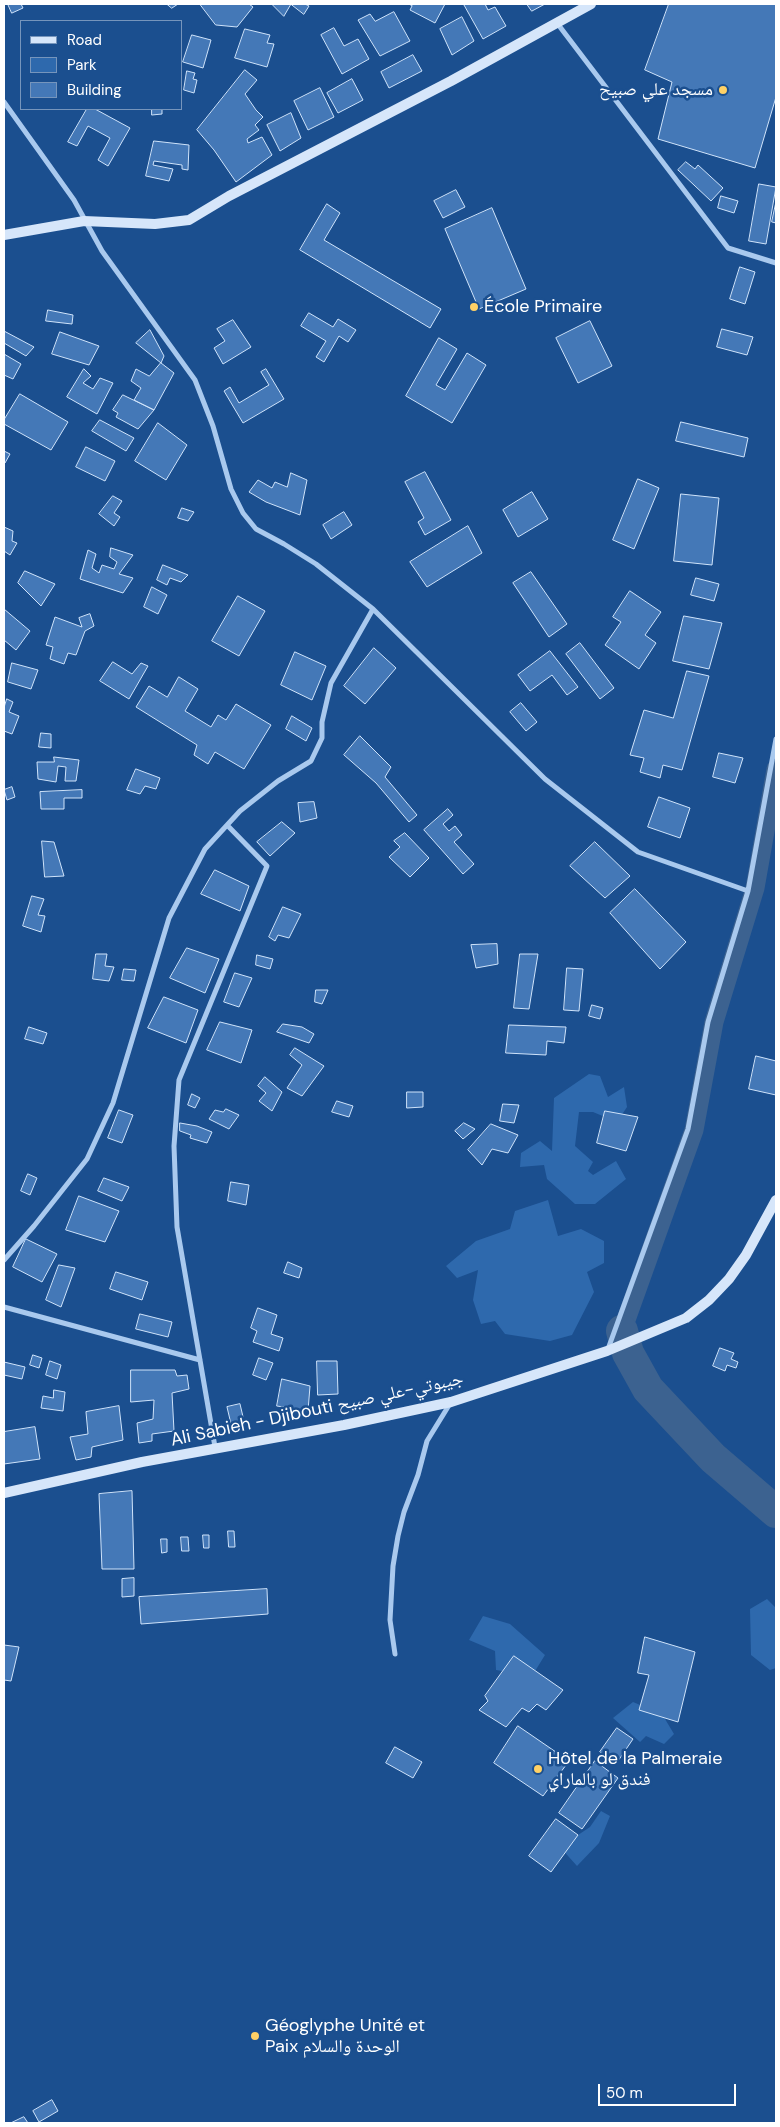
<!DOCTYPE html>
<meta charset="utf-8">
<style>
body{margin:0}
#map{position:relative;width:780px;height:2127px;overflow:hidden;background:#1b4f8f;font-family:"DM Sans",sans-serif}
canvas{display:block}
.frame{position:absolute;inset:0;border:5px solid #fff;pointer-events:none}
.legend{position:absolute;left:20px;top:20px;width:162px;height:90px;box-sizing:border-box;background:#1b4f8f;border:1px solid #7695bc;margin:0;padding:6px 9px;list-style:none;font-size:15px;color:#fff}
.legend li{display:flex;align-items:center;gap:10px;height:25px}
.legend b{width:25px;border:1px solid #7695bc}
.scale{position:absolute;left:598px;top:2084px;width:138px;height:22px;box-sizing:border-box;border:2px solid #fff;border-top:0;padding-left:6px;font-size:15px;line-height:18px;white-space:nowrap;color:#fff;-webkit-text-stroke:4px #1b4f8f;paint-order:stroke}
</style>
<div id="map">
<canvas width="780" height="2127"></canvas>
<div class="frame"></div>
<ul class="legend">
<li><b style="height:6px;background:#d6e6fa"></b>Road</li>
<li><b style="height:14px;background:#2e69ad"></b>Park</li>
<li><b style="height:14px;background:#4478b7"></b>Building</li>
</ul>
<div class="scale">50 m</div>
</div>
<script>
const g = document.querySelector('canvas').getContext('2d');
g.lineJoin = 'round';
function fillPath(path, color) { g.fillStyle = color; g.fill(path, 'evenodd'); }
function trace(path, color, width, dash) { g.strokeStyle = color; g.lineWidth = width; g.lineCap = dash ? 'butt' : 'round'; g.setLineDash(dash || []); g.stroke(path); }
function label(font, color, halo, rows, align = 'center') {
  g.font = font + ' "DM Sans","Noto Naskh Arabic",sans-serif'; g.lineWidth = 5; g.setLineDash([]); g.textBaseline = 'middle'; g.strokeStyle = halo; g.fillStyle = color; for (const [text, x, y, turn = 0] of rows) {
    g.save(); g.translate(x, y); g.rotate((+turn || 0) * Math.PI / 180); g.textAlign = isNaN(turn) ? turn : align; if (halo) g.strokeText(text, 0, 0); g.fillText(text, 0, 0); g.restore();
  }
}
fillPath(new Path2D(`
 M 589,1074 L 600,1076 L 608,1097 L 624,1087 L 627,1107 L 617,1122 L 593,1112 L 579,1112 L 575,1146 L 593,1162 L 588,1171 L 593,1175 L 616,1161 L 626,1179 L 595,1204 L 575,1204 L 547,1179 L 544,1165 L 520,1167 L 521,1153 L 540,1141 L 552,1151 L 554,1098 Z
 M 548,1200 L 558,1236 L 581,1229 L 604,1241 L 604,1263 L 587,1272 L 594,1292 L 572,1335 L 550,1341 L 505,1334 L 495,1321 L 481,1324 L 473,1300 L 478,1270 L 457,1278 L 446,1266 L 476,1241 L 510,1229 L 515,1211 Z
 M 767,1599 L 776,1608 L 776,1668 L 770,1670 L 751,1655 L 750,1609 Z
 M 483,1616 L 510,1624 L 545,1655 L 532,1676 L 496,1670 L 495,1651 L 469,1640 Z
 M 633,1702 L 662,1714 L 674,1734 L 664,1744 L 646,1736 L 640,1742 L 613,1718 Z
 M 601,1811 L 610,1816 L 599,1843 L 577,1866 L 560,1847 L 590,1827 Z`), '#2e69ad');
trace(new Path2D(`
 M 622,1331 L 694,1130 L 714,1022 L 755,888 L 776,769`), '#3c6290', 19);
trace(new Path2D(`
 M 622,1331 L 628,1353 L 648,1389 L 713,1458 L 776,1512`), '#3c6290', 32);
const building = new Path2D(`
 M 8,4 L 21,4 L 23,8 L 12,13 Z
 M 167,4 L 178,4 L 172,8 Z
 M 200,4 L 249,4 L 253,7 L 237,27 L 216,25 Z
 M 272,4 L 291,4 L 284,16 Z
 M 291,4 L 305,4 L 309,6 L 304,14 Z
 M 409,4 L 445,4 L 435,23 L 410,10 L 412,6 Z
 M 466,4 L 485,4 L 488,10 L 495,7 L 506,26 L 483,39 L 464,5 Z
 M 527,4 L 545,4 L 532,11 Z
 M 669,4 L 776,4 L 776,97 L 755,168 L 658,139 L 672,82 L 645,70 Z
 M 394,12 L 410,41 L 380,56 L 358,20 L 370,14 L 375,21 Z
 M 462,17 L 474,41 L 452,55 L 440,29 Z
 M 334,28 L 344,46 L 358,39 L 369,59 L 342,74 L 321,35 Z
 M 245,29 L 270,35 L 267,43 L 274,44 L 267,67 L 235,58 Z
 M 192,35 L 211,40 L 203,68 L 183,62 Z
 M 413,55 L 422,71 L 389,88 L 381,72 Z
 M 245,70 L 257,80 L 245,94 L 256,110 L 263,117 L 255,125 L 259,130 L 247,139 L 248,143 L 262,137 L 272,155 L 236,182 L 214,150 L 197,130 Z
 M 187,71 L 195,73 L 193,79 L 197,80 L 194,93 L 184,90 Z
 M 352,79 L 363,100 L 338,113 L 327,93 Z
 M 320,88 L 334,117 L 308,130 L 294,101 Z
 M 87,109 L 95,109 L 130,128 L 108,166 L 98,160 L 110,138 L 88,126 L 77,146 L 68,142 Z
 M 152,109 L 162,109 L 162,114 L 152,115 Z
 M 291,113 L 301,138 L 280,151 L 267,125 Z
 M 154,141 L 189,145 L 188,170 L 182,169 L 182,165 L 154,161 L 153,165 L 173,169 L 169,181 L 146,176 Z
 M 686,162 L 695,169 L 698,165 L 723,188 L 711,201 L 678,170 Z
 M 759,184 L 776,187 L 766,244 L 749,241 Z
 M 456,190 L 465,207 L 443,218 L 434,201 Z
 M 721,196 L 738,201 L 734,213 L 718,208 Z
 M 776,202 L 776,223 L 772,222 Z
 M 327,204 L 340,213 L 324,240 L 441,309 L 430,328 L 300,250 Z
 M 492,208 L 526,289 L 479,309 L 445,229 Z
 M 740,267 L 755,272 L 745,304 L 730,299 Z
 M 48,310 L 73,315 L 72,324 L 46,321 Z
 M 309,313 L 333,327 L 338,319 L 356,330 L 348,342 L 339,336 L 324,362 L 316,357 L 326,341 L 301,326 Z
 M 233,320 L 251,347 L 223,364 L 214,348 L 225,341 L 217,329 Z
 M 590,321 L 612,366 L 578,383 L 556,338 Z
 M 722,329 L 753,337 L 747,355 L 717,347 Z
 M 150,330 L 164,356 L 161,363 L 136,343 Z
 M 4,331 L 34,347 L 26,356 L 4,343 Z
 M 60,332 L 99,346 L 89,365 L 52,354 Z
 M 439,338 L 457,349 L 436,385 L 445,390 L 467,353 L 486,365 L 452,423 L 406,396 Z
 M 4,354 L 21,364 L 13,379 L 4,375 Z
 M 161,363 L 174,373 L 154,410 L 134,400 L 141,388 L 131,381 L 136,369 L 149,376 Z
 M 84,369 L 91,376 L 83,383 L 93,389 L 100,378 L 113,383 L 97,414 L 67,397 Z
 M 266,369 L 284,399 L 243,423 L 224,391 L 230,387 L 239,403 L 269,385 L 261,372 Z
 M 20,394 L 68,422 L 51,450 L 4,424 L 4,420 Z
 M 123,395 L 154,410 L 138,429 L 116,417 L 118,413 L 113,410 Z
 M 100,420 L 134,438 L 126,451 L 92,431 Z
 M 681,422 L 748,438 L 744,457 L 676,441 Z
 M 158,423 L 187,445 L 166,480 L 135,461 Z
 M 86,447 L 115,461 L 105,481 L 76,467 Z
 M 4,451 L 10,454 L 5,463 L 4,462 Z
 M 425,472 L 451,520 L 425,535 L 418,522 L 424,518 L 405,482 Z
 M 291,473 L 307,480 L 300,515 L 266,502 L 249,492 L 258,480 L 272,488 L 275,482 L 287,487 Z
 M 638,479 L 659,488 L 634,549 L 613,540 Z
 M 532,492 L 548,519 L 518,537 L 503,510 Z
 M 681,494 L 719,498 L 712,565 L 674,561 Z
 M 113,496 L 122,501 L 114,513 L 120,517 L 114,526 L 99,514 Z
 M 182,508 L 194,512 L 188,521 L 178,518 Z
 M 344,512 L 352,525 L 331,539 L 323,525 Z
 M 468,526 L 482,553 L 427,587 L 410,562 Z
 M 4,527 L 13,531 L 12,541 L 17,543 L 10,555 L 4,551 Z
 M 111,548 L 133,555 L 119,574 L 133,578 L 123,593 L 80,579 L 88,550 L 96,554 L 92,568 L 99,573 L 102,565 L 114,569 L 117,562 L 110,557 Z
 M 163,565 L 188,575 L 181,582 L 170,578 L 167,585 L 157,580 Z
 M 25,571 L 55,584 L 41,606 L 18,583 Z
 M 531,572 L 567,624 L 549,637 L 513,583 Z
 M 696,578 L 719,584 L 714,601 L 691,595 Z
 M 152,587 L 167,595 L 158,614 L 144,607 Z
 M 630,591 L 661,612 L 645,635 L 656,643 L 639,669 L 605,645 L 621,622 L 613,617 Z
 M 238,596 L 265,611 L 239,656 L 212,641 Z
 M 4,609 L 30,631 L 16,650 L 4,640 Z
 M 90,614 L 94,626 L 85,631 L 76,655 L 68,653 L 64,664 L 50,659 L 53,647 L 46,645 L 55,617 L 82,627 L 79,618 Z
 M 684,616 L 722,623 L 709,669 L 673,661 Z
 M 580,643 L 614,688 L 600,699 L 566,654 Z
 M 374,648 L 396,668 L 365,704 L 344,686 Z
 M 550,651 L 578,687 L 567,695 L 552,675 L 530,691 L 518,675 Z
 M 295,652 L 326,666 L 312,700 L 281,685 Z
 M 113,662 L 132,674 L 141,663 L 148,666 L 129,699 L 100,681 Z
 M 12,663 L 38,670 L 31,689 L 8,682 Z
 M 687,671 L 709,676 L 682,770 L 663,765 L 660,778 L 640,772 L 644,758 L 630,755 L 644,710 L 673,718 Z
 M 179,677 L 198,689 L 185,711 L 211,727 L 218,715 L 226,720 L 236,704 L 271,725 L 244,769 L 215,752 L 208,764 L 194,755 L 197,745 L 136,707 L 149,686 L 167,697 Z
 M 7,699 L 13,702 L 9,712 L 19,716 L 12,734 L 4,731 L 4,708 Z
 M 521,703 L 537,722 L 526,731 L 510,712 Z
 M 292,716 L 312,728 L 306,741 L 286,729 Z
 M 41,733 L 51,734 L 51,748 L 39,747 Z
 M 360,736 L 391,767 L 385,777 L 417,815 L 409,822 L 376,783 L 344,755 Z
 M 719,753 L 743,758 L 735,783 L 713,777 Z
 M 54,757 L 79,760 L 76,781 L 65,781 L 66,767 L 58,766 L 56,782 L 38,779 L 37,762 L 54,762 Z
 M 136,769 L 160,778 L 156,789 L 145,786 L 140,794 L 127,790 Z
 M 12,787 L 15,797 L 7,800 L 4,790 Z
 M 82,790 L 82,798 L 64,798 L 64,809 L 41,809 L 40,792 Z
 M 659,797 L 690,808 L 680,838 L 648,827 Z
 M 314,802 L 317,818 L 300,822 L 298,803 Z
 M 448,809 L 453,815 L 443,824 L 449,831 L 455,826 L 462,835 L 454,842 L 474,864 L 463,874 L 424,830 Z
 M 282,822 L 295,833 L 270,856 L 257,842 Z
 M 405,833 L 429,858 L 410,877 L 389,857 L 400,847 L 394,841 Z
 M 42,841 L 54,842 L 64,876 L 45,877 Z
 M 595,842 L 630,876 L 605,898 L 570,866 Z
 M 215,870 L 249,886 L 240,911 L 201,894 Z
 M 635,889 L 686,942 L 660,969 L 610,913 Z
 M 32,896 L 44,899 L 38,915 L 45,916 L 41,932 L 23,926 Z
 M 283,907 L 301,914 L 289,938 L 278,935 L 275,941 L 269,937 Z
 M 497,944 L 498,964 L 476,968 L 471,945 Z
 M 187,948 L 219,959 L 205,993 L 170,978 Z
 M 96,954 L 107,954 L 105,966 L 114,967 L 109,981 L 93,979 Z
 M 520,954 L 538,954 L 529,1009 L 514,1008 Z
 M 257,955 L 273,959 L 270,969 L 256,965 Z
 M 567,968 L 583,969 L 579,1011 L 564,1010 Z
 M 124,969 L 136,970 L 134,981 L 122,980 Z
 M 235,973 L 252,978 L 239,1007 L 224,1002 Z
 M 316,990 L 328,990 L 322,1004 L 315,1002 Z
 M 164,997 L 198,1010 L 186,1043 L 148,1028 Z
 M 592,1005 L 603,1008 L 600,1019 L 589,1016 Z
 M 220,1022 L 252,1030 L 241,1063 L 207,1050 Z
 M 283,1024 L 302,1027 L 314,1034 L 309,1043 L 277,1032 Z
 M 509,1025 L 566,1027 L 564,1043 L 547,1041 L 546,1055 L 506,1053 Z
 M 29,1027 L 47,1033 L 43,1044 L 25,1039 Z
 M 295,1048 L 324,1066 L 302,1096 L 287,1088 L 302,1065 L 290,1055 Z
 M 756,1056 L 776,1061 L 776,1095 L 749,1089 Z
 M 265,1077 L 282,1092 L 272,1111 L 259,1101 L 266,1093 L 258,1086 Z
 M 407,1092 L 423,1092 L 423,1107 L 407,1108 Z
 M 192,1094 L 200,1098 L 195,1108 L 188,1105 Z
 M 337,1101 L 353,1106 L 349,1117 L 332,1112 Z
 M 503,1104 L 519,1105 L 514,1123 L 500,1121 Z
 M 226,1109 L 239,1115 L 229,1129 L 209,1119 L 215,1110 L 223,1112 Z
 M 119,1110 L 133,1115 L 122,1143 L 108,1138 Z
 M 605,1111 L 638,1117 L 626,1151 L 597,1143 Z
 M 180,1123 L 197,1126 L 212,1132 L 207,1143 L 190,1138 L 191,1135 L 180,1131 Z
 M 464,1123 L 475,1129 L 463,1139 L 455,1131 Z
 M 491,1124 L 518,1135 L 508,1153 L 492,1149 L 482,1165 L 468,1150 Z
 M 28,1174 L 37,1178 L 30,1195 L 21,1191 Z
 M 104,1178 L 129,1187 L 122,1201 L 98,1191 Z
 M 231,1182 L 249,1185 L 246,1205 L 228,1201 Z
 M 79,1196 L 119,1211 L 105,1242 L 66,1230 Z
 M 26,1239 L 57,1254 L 42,1282 L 13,1267 Z
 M 288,1262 L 302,1268 L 299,1278 L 284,1273 Z
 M 59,1265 L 75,1268 L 61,1307 L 46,1300 Z
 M 116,1272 L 148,1282 L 142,1300 L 110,1289 Z
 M 258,1308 L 277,1315 L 271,1334 L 283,1338 L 279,1351 L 253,1342 L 257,1331 L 251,1328 Z
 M 140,1314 L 172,1322 L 168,1337 L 136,1329 Z
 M 720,1348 L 734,1353 L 731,1359 L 738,1362 L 736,1368 L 727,1365 L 725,1371 L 713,1366 Z
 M 33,1355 L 42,1358 L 39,1368 L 30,1365 Z
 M 259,1358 L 273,1363 L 266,1380 L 253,1375 Z
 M 50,1361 L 61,1365 L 57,1379 L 46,1375 Z
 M 317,1361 L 337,1361 L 338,1394 L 318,1395 Z
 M 4,1362 L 25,1367 L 22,1379 L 4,1375 Z
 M 131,1370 L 175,1370 L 177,1376 L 187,1375 L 189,1389 L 172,1393 L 174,1431 L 152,1434 L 152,1441 L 139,1443 L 137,1423 L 153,1419 L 154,1400 L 131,1402 Z
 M 282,1379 L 310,1386 L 308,1411 L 277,1406 Z
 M 54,1390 L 65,1392 L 63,1411 L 41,1408 L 43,1396 L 53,1398 Z
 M 240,1404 L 244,1421 L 231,1424 L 227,1407 Z
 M 119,1406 L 123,1440 L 92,1447 L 91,1457 L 76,1460 L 70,1437 L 88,1434 L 86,1412 Z
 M 35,1427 L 40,1459 L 4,1464 L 4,1432 Z
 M 132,1491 L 134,1569 L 102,1569 L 99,1494 Z
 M 228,1531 L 234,1531 L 235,1547 L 229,1547 Z
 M 203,1535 L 209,1535 L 209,1548 L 204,1548 Z
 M 181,1537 L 188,1537 L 189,1551 L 182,1551 Z
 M 161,1539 L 167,1539 L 167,1552 L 162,1553 Z
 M 134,1578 L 134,1596 L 122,1597 L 122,1579 Z
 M 267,1589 L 268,1614 L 141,1624 L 139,1597 Z
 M 645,1637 L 695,1652 L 678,1722 L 639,1710 L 649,1675 L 638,1673 Z
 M 4,1645 L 19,1647 L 11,1681 L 4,1680 Z
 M 514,1656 L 563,1690 L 546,1710 L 537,1704 L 529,1712 L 522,1708 L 506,1727 L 479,1710 L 488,1701 L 485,1696 Z
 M 518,1726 L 569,1761 L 543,1796 L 494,1763 Z
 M 617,1728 L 633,1739 L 616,1764 L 600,1752 Z
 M 395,1747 L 422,1762 L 413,1778 L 386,1763 Z
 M 595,1761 L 618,1778 L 582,1829 L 559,1813 Z
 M 556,1819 L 578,1835 L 551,1872 L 529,1856 Z
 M 52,2100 L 58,2111 L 39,2122 L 33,2111 Z
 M 24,2117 L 28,2123 L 11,2123 Z`);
fillPath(building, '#4478b7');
trace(building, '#cfe3fa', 1);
trace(new Path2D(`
 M 557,23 L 728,248 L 776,263
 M 4,102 L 74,200 L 102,251 L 195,380 L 213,426 L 231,489 L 243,513 L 256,529 L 284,544 L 316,564 L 373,609 L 545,779 L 638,852 L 748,891
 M 4,1260 L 34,1226 L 87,1159 L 113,1103 L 169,918 L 205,849 L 240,811 L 278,781 L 311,761 L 322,738 L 322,722 L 331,683 L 373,609
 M 4,1307 L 200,1360
 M 608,1349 L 688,1129 L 708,1022 L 748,891 L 776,739
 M 215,1447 L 177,1227 L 174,1146 L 179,1080 L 267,866 L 227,825
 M 395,1654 L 390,1620 L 393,1566 L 398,1536 L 404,1512 L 418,1475 L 427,1441 L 451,1402`), '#a9c9ee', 5);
trace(new Path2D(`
 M 4,235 L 84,221 L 155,224 L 189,220 L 229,196 L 451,81 L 591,4
 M 4,1493 L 142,1462 L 344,1425 L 451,1402 L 607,1351 L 686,1318 L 709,1300 L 729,1279 L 746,1255 L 776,1200`), '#d6e6fa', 10);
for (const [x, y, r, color] of [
 [723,90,5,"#ffd166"],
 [474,307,5,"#ffd166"],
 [538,1769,5,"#ffd166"],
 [255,2036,5,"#ffd166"]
]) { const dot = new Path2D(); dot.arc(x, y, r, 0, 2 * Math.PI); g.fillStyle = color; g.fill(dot); trace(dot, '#1b4f8f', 2); }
label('18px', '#fff', '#1b4f8f', [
 ["مسجد علي صبيح",713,90,"right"],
 ["École Primaire",484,307],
 ["Hôtel de la Palmeraie",548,1759],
 ["فندق لو بالماراي",548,1780],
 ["Géoglyphe Unité et",265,2026],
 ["Paix الوحدة والسلام",265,2047]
], 'left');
label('18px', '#fff', '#1b4f8f', [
 ["Ali Sabieh - Djibouti جيبوتي-علي صبيح",317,1410,-12]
]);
</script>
